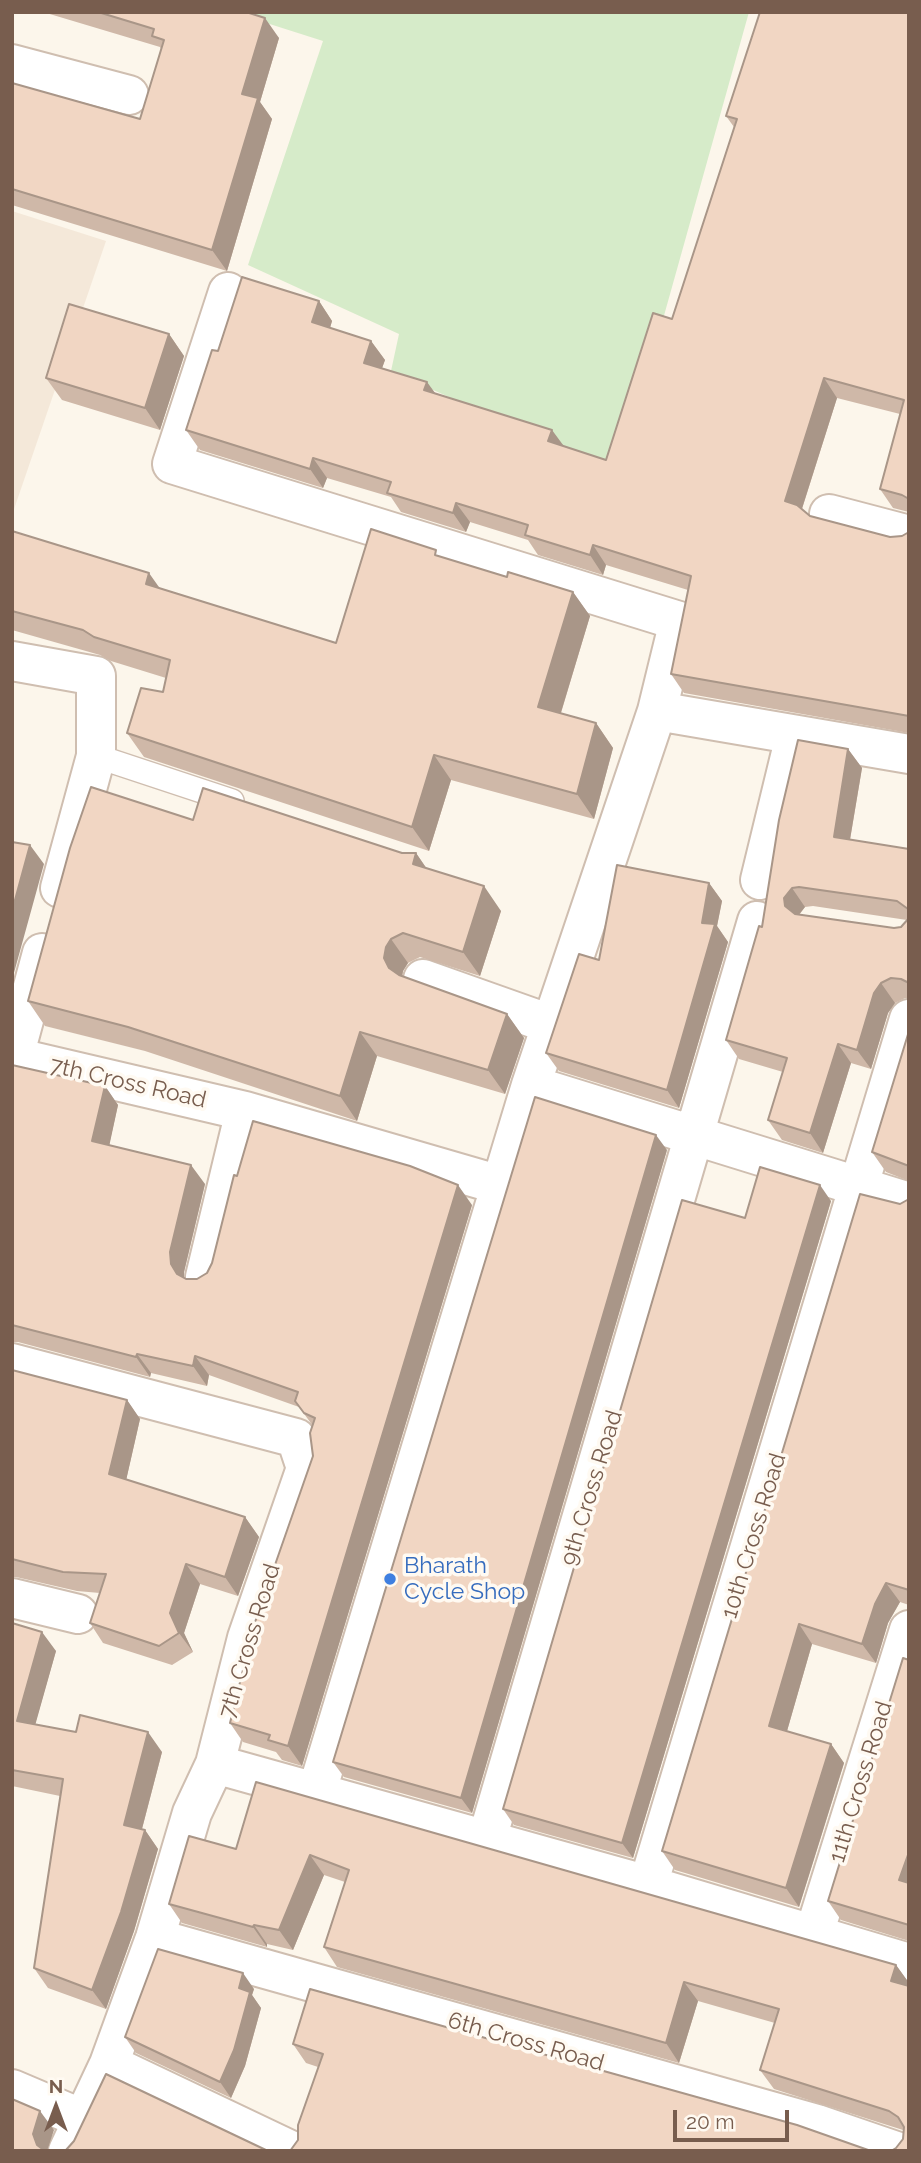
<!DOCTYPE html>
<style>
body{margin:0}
#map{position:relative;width:921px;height:2163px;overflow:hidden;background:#fcf6eb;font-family:Raleway,sans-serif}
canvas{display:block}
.frame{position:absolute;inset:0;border:14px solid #785d4e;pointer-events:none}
.north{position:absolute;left:21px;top:2072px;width:70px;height:70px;-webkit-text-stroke:5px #fffaf2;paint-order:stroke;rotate:0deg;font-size:19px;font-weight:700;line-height:28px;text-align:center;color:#785d4e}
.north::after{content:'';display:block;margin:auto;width:24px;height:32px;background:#785d4e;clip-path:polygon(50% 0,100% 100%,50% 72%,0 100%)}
.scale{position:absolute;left:673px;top:2110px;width:116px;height:32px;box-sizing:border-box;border:4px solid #785d4e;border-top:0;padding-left:9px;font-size:21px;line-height:24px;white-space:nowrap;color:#785d4e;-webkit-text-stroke:5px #fffaf2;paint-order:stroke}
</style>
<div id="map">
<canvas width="921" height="2163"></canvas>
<div class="frame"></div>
<div class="north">N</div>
<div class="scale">20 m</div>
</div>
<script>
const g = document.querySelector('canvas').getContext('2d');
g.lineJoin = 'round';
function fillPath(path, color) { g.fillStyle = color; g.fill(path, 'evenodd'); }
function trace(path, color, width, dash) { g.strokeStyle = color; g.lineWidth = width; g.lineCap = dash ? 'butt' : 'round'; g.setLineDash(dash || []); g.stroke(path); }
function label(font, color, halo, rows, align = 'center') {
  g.font = font + ' Raleway,sans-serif'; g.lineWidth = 7; g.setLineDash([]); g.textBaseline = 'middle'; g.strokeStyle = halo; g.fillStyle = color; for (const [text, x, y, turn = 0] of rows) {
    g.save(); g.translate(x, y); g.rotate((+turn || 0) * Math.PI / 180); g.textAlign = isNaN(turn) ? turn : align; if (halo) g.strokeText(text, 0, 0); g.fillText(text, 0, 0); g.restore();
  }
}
fillPath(new Path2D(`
 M 12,211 L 106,241 L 12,515 Z`), '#f4e8d9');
fillPath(new Path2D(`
 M 232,12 L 749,12 L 630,437 L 609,469 L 391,371 L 399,334 L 248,265 L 323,41 Z`), '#d6ebc9');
const lane = new Path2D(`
 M 96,756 L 232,801`);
const street = new Path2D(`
 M 12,64 L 129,95
 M 228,292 L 172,464 L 679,621 L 657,711 L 531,1085
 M 829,514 L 909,535
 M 12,661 L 96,676 L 96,756 L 60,888
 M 657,711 L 909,754
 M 760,880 L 795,736
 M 42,953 L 14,1057 L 245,1111 L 500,1185
 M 423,979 L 550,1024
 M 205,1277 L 245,1111
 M 12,1363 L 296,1438 L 306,1468 L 247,1638 L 215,1764
 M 12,1598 L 78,1614
 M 317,1791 L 531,1085 L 909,1202
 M 487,1839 L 757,921
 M 648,1885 L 909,1019
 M 814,1934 L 909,1630
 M 155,1938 L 817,2124 L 896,2151
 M 109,2064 L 292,2151
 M 12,2089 L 85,2120
 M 68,2151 L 109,2064 L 155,1938 L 192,1813 L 215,1764 L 648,1885 L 909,1963`);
trace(lane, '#cfbeb0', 26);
trace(street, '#cfbeb0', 42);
trace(lane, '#fff', 23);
trace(street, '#fff', 38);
fillPath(new Path2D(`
 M 43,12 L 246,12 L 279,38 L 260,102 L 272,119 L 227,271 L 12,205 L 12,83 L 140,119 L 161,49 L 160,47 Z
 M 909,12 L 909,512 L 893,508 L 880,489 L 900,414 L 837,398 L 802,509 L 810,516 L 890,537 L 902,536 L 909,532 L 909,733 L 684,693 L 671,674 L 688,590 L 606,565 L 603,575 L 538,555 L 528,540 L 470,522 L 466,532 L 401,512 L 391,497 L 327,478 L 323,488 L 200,450 L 186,430 L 218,351 L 319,301 L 332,321 L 330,328 L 371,341 L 385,360 L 382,368 L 435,393 L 563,446 L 606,460 L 672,319 L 734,127 L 726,116 Z
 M 169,334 L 184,356 L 160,430 L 62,400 L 46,378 Z
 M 12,531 L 160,588 L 336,643 L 441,557 L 507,577 L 573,592 L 590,616 L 561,713 L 596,723 L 613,748 L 594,819 L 451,780 L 429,851 L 144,757 L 127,733 L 163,692 L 166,678 L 111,661 L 100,655 L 12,630 Z
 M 848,749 L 862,768 L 850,840 L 909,849 L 909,998 L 905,998 L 895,1003 L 888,1013 L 871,1069 L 851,1063 L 823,1153 L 782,1140 L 768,1120 L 783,1072 L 739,1059 L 726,1040 L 762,927 ZM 813,906 L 907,920 L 901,927 L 894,928 L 799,915 L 805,907 Z
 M 193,820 L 402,853 L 416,853 L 427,869 L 501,911 L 480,976 L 420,957 L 408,963 L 403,971 L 402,977 L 507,1014 L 524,1038 L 505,1094 L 377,1056 L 357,1121 L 145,1051 L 45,1026 L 28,1001 Z
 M 709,883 L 722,901 L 717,926 L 728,942 L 679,1108 L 559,1071 L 546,1053 L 599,960 Z
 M 909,1031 L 909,1181 L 886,1172 L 872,1152 Z
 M 12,1065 L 105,1086 L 118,1105 L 109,1145 L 205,1184 L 184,1272 L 184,1278 L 186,1279 L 197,1279 L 472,1205 L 302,1766 L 282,1760 L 276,1752 L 243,1742 L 230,1723 L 313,1456 L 313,1426 L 299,1407 L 209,1375 L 207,1386 L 151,1373 L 150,1377 L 18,1342 L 12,1342 Z
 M 667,1150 L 472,1813 L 344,1777 L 333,1762 Z
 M 909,1199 L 909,1605 L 900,1602 L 888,1623 L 876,1663 L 812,1644 L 787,1731 L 831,1744 L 844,1763 L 799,1907 L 675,1870 L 662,1851 L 900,1204 Z
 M 831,1201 L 633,1858 L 514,1825 L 503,1809 L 745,1218 Z
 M 12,1370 L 127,1400 L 140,1419 L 126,1480 L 245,1517 L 259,1537 L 238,1596 L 200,1584 L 184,1633 L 193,1652 L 172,1665 L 103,1643 L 90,1623 L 100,1593 L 77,1591 L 16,1577 L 12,1577 Z
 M 12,1623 L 56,1651 L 35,1724 L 162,1752 L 142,1829 L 145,1830 L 158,1849 L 134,1931 L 106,2009 L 48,1988 L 34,1968 L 60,1796 L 12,1786 Z
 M 909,1660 L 909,1941 L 841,1920 L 828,1901 Z
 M 256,1782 L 896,1965 L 909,1983 L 909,2151 L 896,2148 L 903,2139 L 903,2130 L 774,2089 L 760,2070 L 775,2023 L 698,2001 L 679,2063 L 337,1967 L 324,1947 L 345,1882 L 324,1875 L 293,1950 L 267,1944 L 267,1947 L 182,1923 L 169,1904 L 236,1849 Z
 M 254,1989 L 252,1995 L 261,2008 L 245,2066 L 231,2098 L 136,2053 L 125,2037 Z
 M 293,2044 L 871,2151 L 298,2140 L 318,2067 L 306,2063 Z`), '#cfb8a8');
fillPath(new Path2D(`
 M 265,18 L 279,38 L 260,102 L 272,119 L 227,271 L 212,250 L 242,94 Z
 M 319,301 L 332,321 L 326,341 L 312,322 Z
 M 169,334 L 184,356 L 160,430 L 145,408 Z
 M 371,341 L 385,360 L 377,382 L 364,363 Z
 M 824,378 L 837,398 L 798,521 L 785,501 Z
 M 427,382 L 441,401 L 424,390 Z
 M 552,430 L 566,449 L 548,441 Z
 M 313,458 L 327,478 L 323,488 L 310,469 Z
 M 456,503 L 470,522 L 466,532 L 453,513 Z
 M 593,545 L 606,565 L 603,575 L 590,555 Z
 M 149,573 L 166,597 L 146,584 Z
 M 573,592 L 590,616 L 555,732 L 538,707 Z
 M 596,723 L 613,748 L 594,819 L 577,794 Z
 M 848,749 L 862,768 L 847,857 L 834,837 Z
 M 434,755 L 451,780 L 429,851 L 412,827 Z
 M 30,845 L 44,864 L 12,980 L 12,911 Z
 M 416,853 L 433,878 L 413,864 Z
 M 709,883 L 722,901 L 717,926 L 728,942 L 679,1108 L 667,1090 Z
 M 484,886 L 501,911 L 480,976 L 463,952 Z
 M 792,888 L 805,907 L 797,917 L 785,906 L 784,898 Z
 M 391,939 L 408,963 L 403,971 L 401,982 L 389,968 L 384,958 L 386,947 Z
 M 881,983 L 895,1003 L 888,1013 L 871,1069 L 857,1050 L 874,993 Z
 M 507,1014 L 524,1038 L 505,1094 L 488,1070 Z
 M 360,1032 L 377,1056 L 357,1121 L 340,1096 Z
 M 838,1044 L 851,1063 L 823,1153 L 810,1133 Z
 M 105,1086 L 118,1105 L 106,1161 L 92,1141 Z
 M 656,1135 L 667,1150 L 472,1813 L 461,1798 Z
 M 191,1165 L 205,1184 L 184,1272 L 184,1284 L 171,1264 L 170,1252 Z
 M 458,1185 L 472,1205 L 302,1766 L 288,1746 Z
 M 820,1185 L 831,1201 L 633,1858 L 622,1843 Z
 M 137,1354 L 151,1373 L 150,1377 L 136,1357 Z
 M 195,1356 L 209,1375 L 207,1386 L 193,1366 Z
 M 127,1400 L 140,1419 L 123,1494 L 109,1474 Z
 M 245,1517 L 259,1537 L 238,1596 L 225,1577 Z
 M 186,1564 L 200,1584 L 184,1633 L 193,1652 L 179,1633 L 170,1613 Z
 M 886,1583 L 900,1602 L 888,1623 L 876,1663 L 862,1644 L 875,1604 Z
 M 799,1624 L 812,1644 L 783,1745 L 769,1726 Z
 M 42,1632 L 56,1651 L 31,1740 L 17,1721 Z
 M 148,1732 L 162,1752 L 138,1844 L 124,1825 Z
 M 831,1744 L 844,1763 L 799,1907 L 786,1888 Z
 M 145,1830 L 158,1849 L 134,1931 L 106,2009 L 92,1990 Z
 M 909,1852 L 909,1893 L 899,1880 Z
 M 310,1855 L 324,1875 L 293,1950 L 279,1930 Z
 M 254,1925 L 267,1944 L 267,1947 L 253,1927 Z
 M 896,1965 L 909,1983 L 909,1988 L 891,1981 Z
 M 243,1973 L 254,1989 L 252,1995 L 261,2008 L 245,2066 L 231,2098 L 220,2082 L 239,1988 Z
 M 684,1982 L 698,2001 L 679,2063 L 666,2043 Z
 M 40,2111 L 54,2130 L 47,2151 L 41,2151 L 37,2145 L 33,2134 Z`), '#a99688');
const building = new Path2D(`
 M 98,12 L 246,12 L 265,18 L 242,94 L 258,98 L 212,250 L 12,189 L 12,83 L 140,119 L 164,40 L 152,36 L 154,29 Z
 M 760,12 L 909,12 L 909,499 L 902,495 L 880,489 L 904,400 L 824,378 L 785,501 L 797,505 L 810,516 L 890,537 L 902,536 L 909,532 L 909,716 L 671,674 L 691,576 L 593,545 L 590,555 L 525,535 L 528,525 L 456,503 L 453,513 L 387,493 L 391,482 L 313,458 L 310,469 L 186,430 L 212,350 L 218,351 L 242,277 L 319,301 L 312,322 L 371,341 L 364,363 L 427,382 L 424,390 L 552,430 L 548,441 L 606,460 L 653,313 L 672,319 L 737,119 L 726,116 Z
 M 69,304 L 169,334 L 145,408 L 46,378 Z
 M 371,529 L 436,550 L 435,555 L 507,577 L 508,572 L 573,592 L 538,707 L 596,723 L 577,794 L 434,755 L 412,827 L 127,733 L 141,688 L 163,692 L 170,660 L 94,637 L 83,630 L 12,611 L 12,531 L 149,573 L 146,584 L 336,643 Z
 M 798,740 L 848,749 L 834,837 L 909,849 L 909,915 L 908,909 L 897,901 L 799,887 L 792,888 L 784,898 L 785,906 L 795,914 L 894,928 L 901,927 L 909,918 L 909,983 L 901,979 L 891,978 L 881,983 L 874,993 L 857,1050 L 838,1044 L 810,1133 L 768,1120 L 787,1058 L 726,1040 L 759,926 L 762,927 L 779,820 Z
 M 91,787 L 193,820 L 203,788 L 402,853 L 416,853 L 413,864 L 484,886 L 463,952 L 403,933 L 391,939 L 386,947 L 384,958 L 389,968 L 399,975 L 507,1014 L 488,1070 L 360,1032 L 340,1096 L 128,1027 L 28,1001 L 70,848 Z
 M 12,842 L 30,845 L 12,911 Z
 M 617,865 L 709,883 L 702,923 L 715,924 L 667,1090 L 546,1053 L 579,954 L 599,960 Z
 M 909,1031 L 909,1166 L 872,1152 Z
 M 12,1065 L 105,1086 L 92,1141 L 191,1165 L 170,1252 L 171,1264 L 177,1274 L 186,1279 L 197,1279 L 207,1273 L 212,1263 L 234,1175 L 237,1176 L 253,1121 L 410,1166 L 458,1185 L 288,1746 L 268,1740 L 270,1735 L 230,1723 L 254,1625 L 313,1456 L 310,1433 L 315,1418 L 304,1413 L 295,1401 L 298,1392 L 195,1356 L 193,1366 L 137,1354 L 136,1357 L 12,1325 Z
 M 535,1097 L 656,1135 L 461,1798 L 333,1762 Z
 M 760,1167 L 820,1185 L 622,1843 L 503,1809 L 682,1200 L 745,1218 Z
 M 860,1194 L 900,1204 L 909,1199 L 909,1590 L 886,1583 L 875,1604 L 862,1644 L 799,1624 L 769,1726 L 831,1744 L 786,1888 L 662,1851 Z
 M 12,1370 L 127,1400 L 109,1474 L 245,1517 L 225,1577 L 186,1564 L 170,1613 L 179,1633 L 159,1646 L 90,1623 L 106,1574 L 63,1572 L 12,1559 Z
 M 12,1623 L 42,1632 L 17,1721 L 76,1732 L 80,1715 L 148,1732 L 124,1825 L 145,1830 L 121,1912 L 92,1990 L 34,1968 L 63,1779 L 12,1770 Z
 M 903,1658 L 909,1660 L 909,1852 L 899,1880 L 909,1883 L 909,1925 L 828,1901 Z
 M 256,1782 L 896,1965 L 891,1981 L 909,1986 L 909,2151 L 891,2151 L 896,2148 L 903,2139 L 904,2127 L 898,2117 L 889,2111 L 760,2070 L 779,2009 L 684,1982 L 666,2043 L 324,1947 L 349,1870 L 310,1855 L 279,1930 L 254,1925 L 253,1927 L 169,1904 L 189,1836 L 236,1849 Z
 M 158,1949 L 243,1973 L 239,1988 L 250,1992 L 234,2050 L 220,2082 L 125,2037 Z
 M 310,1989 L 797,2125 L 871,2151 L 290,2151 L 298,2140 L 298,2125 L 323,2054 L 293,2044 Z
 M 106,2074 L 268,2151 L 64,2151 L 66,2150 L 74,2141 Z
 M 12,2099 L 40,2111 L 33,2134 L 37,2145 L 45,2151 L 12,2151 Z`);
fillPath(building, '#f1d6c3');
trace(building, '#a99688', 2);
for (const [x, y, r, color] of [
 [390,1579,7,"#3f7fe0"]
]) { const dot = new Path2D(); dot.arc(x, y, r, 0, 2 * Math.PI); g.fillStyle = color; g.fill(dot); trace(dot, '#fffaf2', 2.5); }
label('23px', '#785d4e', '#fffaf2', [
 ["7th Cross Road",128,1083,13],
 ["9th Cross Road",592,1488,-73],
 ["10th Cross Road",754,1536,-73],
 ["7th Cross Road",250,1641,-73],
 ["11th Cross Road",861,1782,-73],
 ["6th Cross Road",526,2042,16]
]);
label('23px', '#366cbe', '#fffaf2', [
 ["Bharath",404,1566],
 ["Cycle Shop",404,1592]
], 'left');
</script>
